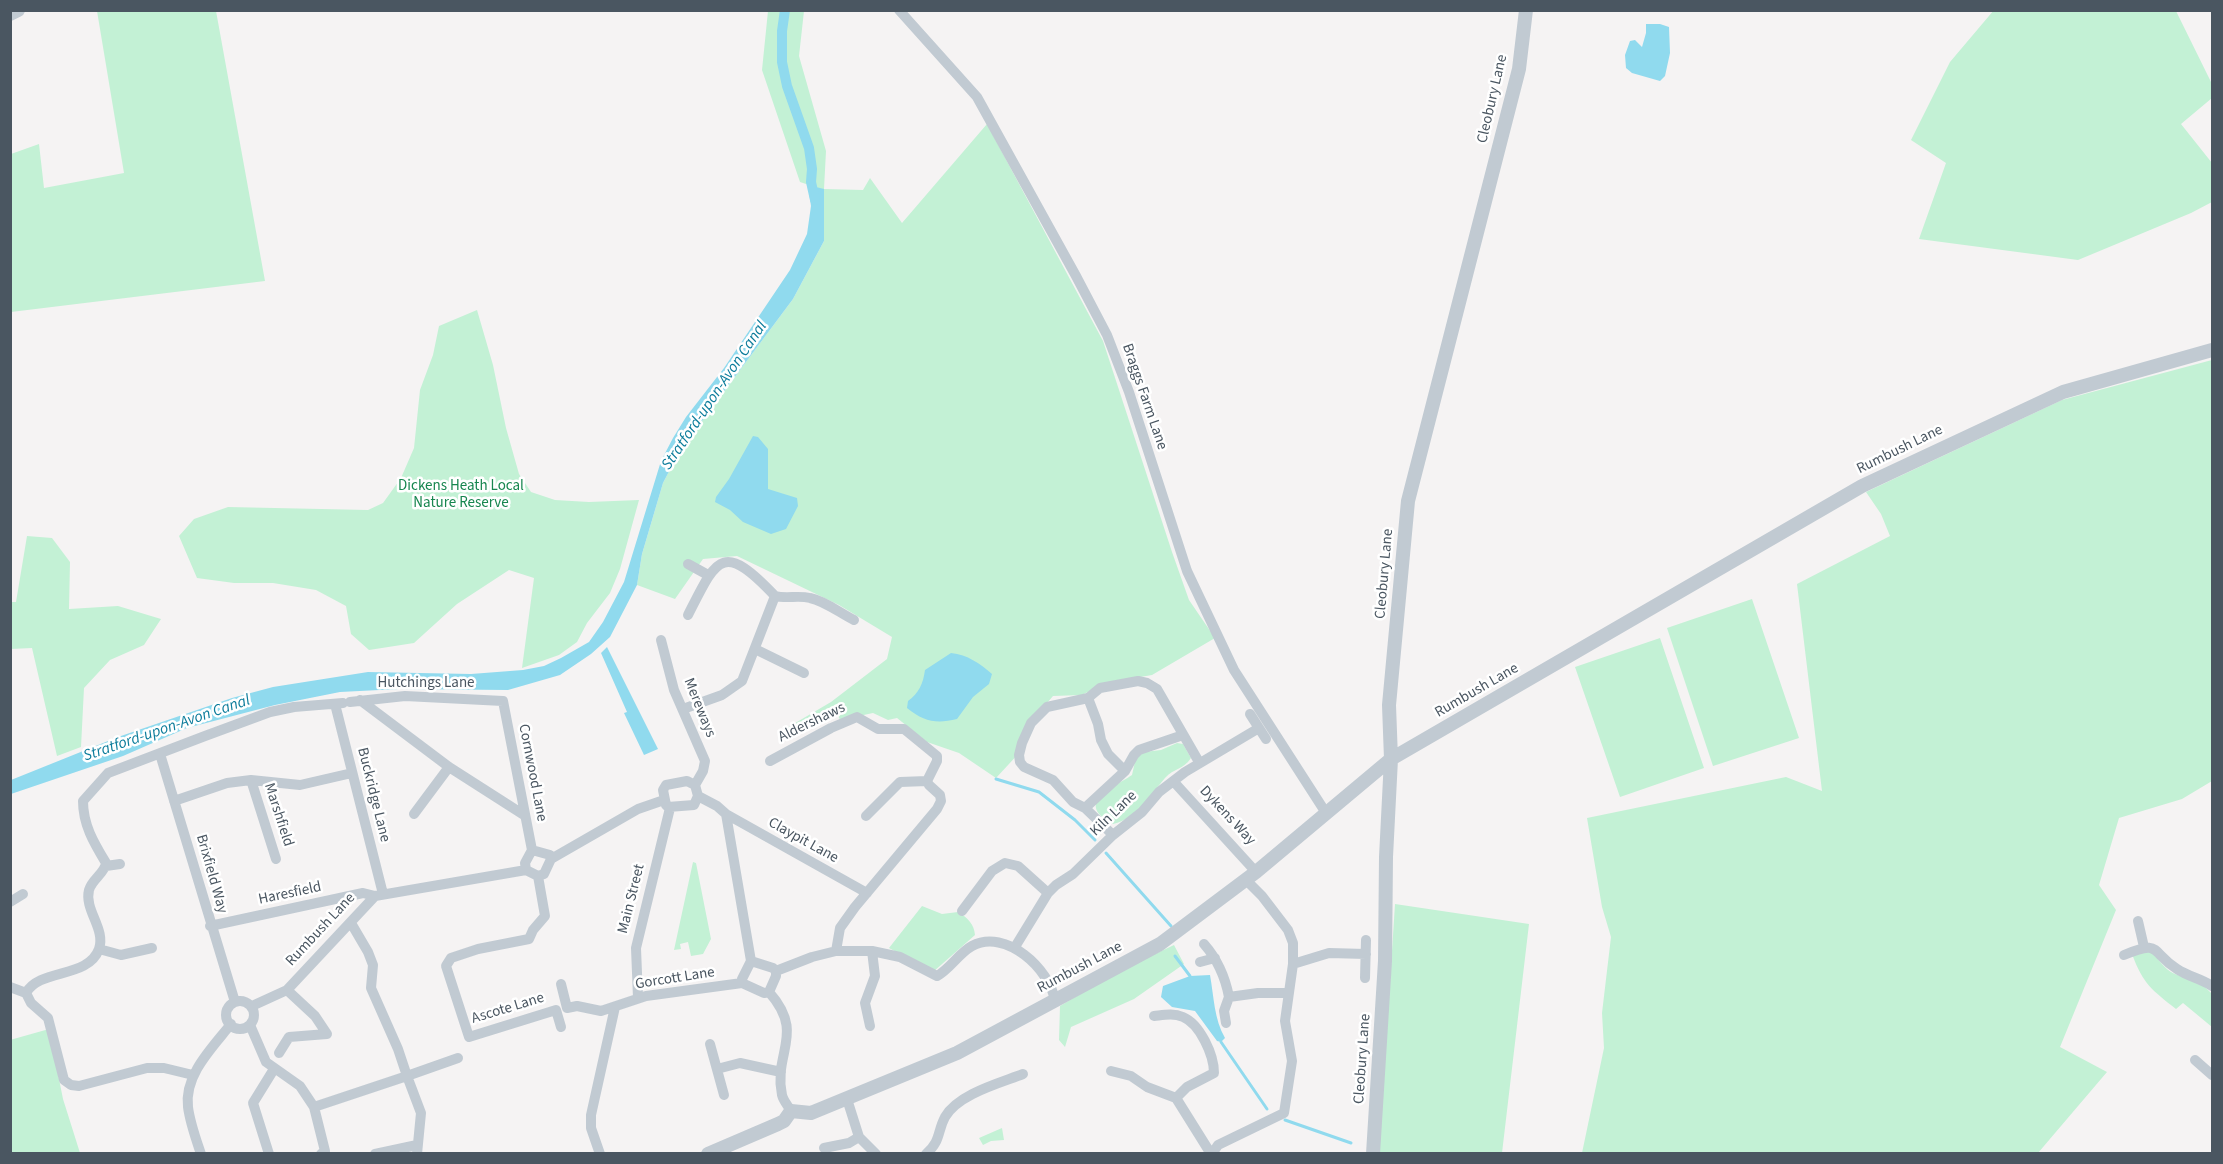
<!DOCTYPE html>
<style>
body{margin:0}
#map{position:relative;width:2223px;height:1164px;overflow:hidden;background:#f5f3f3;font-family:"Source Sans 3",sans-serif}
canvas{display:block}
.frame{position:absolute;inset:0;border:12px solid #4a5661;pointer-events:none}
</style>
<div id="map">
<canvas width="2223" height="1164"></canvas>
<div class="frame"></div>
</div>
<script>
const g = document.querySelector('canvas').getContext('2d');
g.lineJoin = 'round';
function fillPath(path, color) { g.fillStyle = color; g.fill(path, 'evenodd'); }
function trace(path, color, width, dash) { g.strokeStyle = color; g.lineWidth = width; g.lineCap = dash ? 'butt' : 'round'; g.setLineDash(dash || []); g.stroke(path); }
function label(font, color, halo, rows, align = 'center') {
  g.font = font + ' "Source Sans 3",sans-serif'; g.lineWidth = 5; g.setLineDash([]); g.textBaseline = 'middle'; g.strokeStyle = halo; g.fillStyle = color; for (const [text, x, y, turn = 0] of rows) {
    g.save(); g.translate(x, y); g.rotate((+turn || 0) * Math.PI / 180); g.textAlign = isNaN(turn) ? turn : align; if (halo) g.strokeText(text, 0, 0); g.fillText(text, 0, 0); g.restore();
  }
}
fillPath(new Path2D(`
 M 1994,10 L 2176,11 L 2212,84 L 2212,98 L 2181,124 L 2212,163 L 2212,202 L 2191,213 L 2078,260 L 1919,239 L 1946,163 L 1911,140 L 1950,62 Z
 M 97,11 L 216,11 L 265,281 L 11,312 L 11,154 L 39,144 L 44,188 L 124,173 Z
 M 768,11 L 804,11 L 799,56 L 826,151 L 824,189 L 863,190 L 870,178 L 902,223 L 987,124 L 1103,341 L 1172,552 L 1189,600 L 1215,638 L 1152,675 L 1105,683 L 1082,695 L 1053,696 L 1036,716 L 1021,751 L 996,778 L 959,753 L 927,742 L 897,718 L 888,720 L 873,713 L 840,720 L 834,706 L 788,734 L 785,729 L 831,702 L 887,659 L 892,637 L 839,605 L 737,556 L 703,559 L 675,599 L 637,585 L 642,554 L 663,483 L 676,458 L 699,425 L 793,299 L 824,241 L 824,190 L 800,182 L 762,70 Z
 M 477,310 L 493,365 L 506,428 L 519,474 L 531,492 L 555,500 L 589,502 L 639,500 L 620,569 L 610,593 L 587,623 L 577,642 L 559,655 L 522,668 L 534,578 L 509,570 L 457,604 L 414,643 L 369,650 L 351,634 L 346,606 L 316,590 L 273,583 L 234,583 L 197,578 L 179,536 L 194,519 L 228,507 L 368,510 L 383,503 L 401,478 L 414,448 L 420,390 L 433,355 L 439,326 Z
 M 2212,360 L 2212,781 L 2182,799 L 2119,818 L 2099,885 L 2116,910 L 2060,1047 L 2107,1072 L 2038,1153 L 1582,1153 L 1604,1048 L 1602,1013 L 1611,937 L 1602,907 L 1587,818 L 1786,777 L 1822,791 L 1797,584 L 1890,536 L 1881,514 L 1866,492 L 2062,400 Z
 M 27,536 L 52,538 L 70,562 L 69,609 L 118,606 L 161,619 L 144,645 L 110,660 L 84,688 L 81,747 L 57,756 L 32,648 L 11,649 L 11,602 L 16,602 Z
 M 1752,599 L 1799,738 L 1713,766 L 1667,628 Z
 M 1660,638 L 1704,768 L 1620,797 L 1575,667 Z
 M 1177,743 L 1183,744 L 1191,758 C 1183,770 1174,768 1165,778 C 1149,796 1139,818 1113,824 C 1074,803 1111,789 1132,775 L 1136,757 L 1144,752 L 1161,750 Z
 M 693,862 L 696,863 L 711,939 L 703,954 L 691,956 L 688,942 L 680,944 L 681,949 L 674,950 Z
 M 1395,904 L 1529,924 L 1502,1153 L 1379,1154 Z
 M 922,906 L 942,914 L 958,912 C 968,918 974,924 975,935 L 933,972 L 889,948 Z
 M 1174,945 L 1184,964 L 1134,999 L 1071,1027 L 1065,1047 L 1059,1040 L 1060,1006 L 1117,972 Z
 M 2145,949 C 2158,955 2161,966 2171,972 C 2190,982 2196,976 2212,994 L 2212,1027 L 2183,1003 L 2176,1009 C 2152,990 2143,984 2132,954 Z
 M 49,1029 L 63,1099 L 80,1153 L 11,1153 L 10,1040 Z
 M 1002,1128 L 1004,1140 L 991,1141 L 983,1145 L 979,1138 Z`), '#c3f1d5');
fillPath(new Path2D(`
 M 1646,24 L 1660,24 L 1669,27 L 1670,53 L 1665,76 L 1660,81 L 1632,73 L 1626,68 L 1625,55 L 1630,41 L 1635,40 L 1642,47 L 1646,33 Z
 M 808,185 L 824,189 L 824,241 L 793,299 L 699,425 L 676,458 L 663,483 L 642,554 L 637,585 L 610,637 L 591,654 L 560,675 L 508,690 L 399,689 L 340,692 L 275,705 L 187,728 L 123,756 L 11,794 L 11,780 L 118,737 L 232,698 L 273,687 L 368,672 L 471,674 L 523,670 L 544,666 L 561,658 L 589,642 L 603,622 L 624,582 L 661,461 L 673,438 L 686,417 L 724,368 L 790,270 L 807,234 L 811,206 Z
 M 753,436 L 758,437 L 768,449 L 768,489 L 797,498 L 798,506 L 786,529 L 771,534 L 743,522 L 730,510 L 715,502 L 716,497 L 729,479 Z
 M 607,647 L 658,749 L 644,755 L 624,713 L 627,712 L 601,653 Z
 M 951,653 C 968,655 979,663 992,674 L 989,684 L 973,697 L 957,719 C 937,724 924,722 907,708 L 908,701 C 919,693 923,684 925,670 Z
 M 1210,975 C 1214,997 1214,1019 1225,1038 L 1221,1042 L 1217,1041 L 1195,1011 L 1172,1007 L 1161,997 L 1163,986 L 1190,976 Z`), '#90daee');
trace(new Path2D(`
 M 996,779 L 1039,792 L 1075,820 L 1095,840
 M 1106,853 L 1171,926
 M 1175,956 L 1190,976
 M 1221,1042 L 1267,1109
 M 1285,1120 L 1351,1143`), '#90daee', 3);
trace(new Path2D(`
 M 785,10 L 782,31 L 782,62 L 787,86 L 809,148 L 812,169 L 811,182 L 815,200`), '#90daee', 10);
trace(new Path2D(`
 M 899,10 L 977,97 L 1076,276 L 1107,335 L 1129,392 L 1187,571 L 1234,670 L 1326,813
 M 688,564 L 708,575
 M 775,596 C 787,599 798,595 810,598 C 825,601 840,613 854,620
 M 661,640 L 674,690 L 705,761 L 703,771 L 695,785
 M 755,649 L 804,673
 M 1088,698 L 1098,724 L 1101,740 L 1108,754 L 1125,771
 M 360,700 L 449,767 L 524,815
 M 350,702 L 405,696 L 503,701 L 532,850
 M 335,704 L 383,894
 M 683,709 L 722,695 L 742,681 L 775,596 C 722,540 717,558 688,615
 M 1250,714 L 1266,739
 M 160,754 L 235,1002
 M 770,761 L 831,728 L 857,717 L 878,729 L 904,729 L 937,756 L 937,761 L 927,781 L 929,785 L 940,795 L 941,801 L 937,809 L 855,907 L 840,928 L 836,951
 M 251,780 L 276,859
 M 687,781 L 695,785 L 698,796 L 694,805 L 668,807 L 666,805 L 663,790 L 666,785 Z
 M 1174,782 L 1256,872
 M 698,796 L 717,806 L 726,814 L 751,961
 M 174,801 L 227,783 L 251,780 L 300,785 L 352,773
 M 1085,808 L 1125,771 L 1134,755 L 1139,750 L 1183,735
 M 414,814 L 449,767
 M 726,814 L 867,893
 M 866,816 L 900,782 L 927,781
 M 1113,835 L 1085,808 L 1073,802 L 1053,780 L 1024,767 L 1020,762 L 1019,755 L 1022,743 L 1031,723 L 1047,707 L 1088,698 L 1100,688 L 1138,681 L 1147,683 L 1157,689 L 1199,762
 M 551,859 L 638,809 L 664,800
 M 106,866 L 120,864
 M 538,876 L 545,916 L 533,930 L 529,939 L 478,949 L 451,958 L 446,966 L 469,1037 L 556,1010 L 561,1027
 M 10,902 L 23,894
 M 962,911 L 992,871 L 1005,863 L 1018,866 L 1048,893
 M 2138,921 L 2144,947
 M 210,926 L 363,893 L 375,896
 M 1204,944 C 1218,960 1225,976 1229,997
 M 1015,947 L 1048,893 L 1056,885 L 1073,874 L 1113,835 L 1142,812 L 1159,792 L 1185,772 L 1259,728
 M 99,949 L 121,955 L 152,948
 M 2124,955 C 2162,939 2150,952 2177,969 C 2189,977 2200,978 2212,986
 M 751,961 L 773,968 L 776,971 L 776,976 L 769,992 L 764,993 L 742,983 L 742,979 Z
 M 1200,962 L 1215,958
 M 1293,964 L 1329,953 L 1366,954
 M 776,971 L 812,957 L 836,951 L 872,951 L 900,957 L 937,976 C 950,969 959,953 972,946 C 1006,928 1050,969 1055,1001
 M 1365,978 L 1366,940
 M 561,984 L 567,1008 L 577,1006 L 601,1011 L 646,996 L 742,983
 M 10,987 L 26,993
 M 769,992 C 806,1034 773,1052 782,1095 C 783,1100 788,1106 791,1111
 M 638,998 L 636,948 L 670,808
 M226 1015a14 14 0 1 1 28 0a14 14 0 1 1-28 0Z
 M 252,1006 L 287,990 L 375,896 L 526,870 L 538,876 L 544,874 L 551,859 L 550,855 L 532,850 L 525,863 L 526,870
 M 1226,1023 L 1224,1011 L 1229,997 L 1258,993 L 1289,993
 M 250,1025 L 266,1062 L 300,1086 L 314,1107 L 325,1151 L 321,1154
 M 870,1026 L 865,1003 L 875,976 L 872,951
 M 710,1044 L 724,1095
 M 279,1053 L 289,1037 L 327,1034 L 315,1016 L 287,990
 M 2195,1060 L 2212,1075
 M 717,1069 L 740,1063 L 781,1072
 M 1111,1071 L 1131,1076 L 1147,1087 L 1176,1098 L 1187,1087 L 1214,1073 C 1214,1055 1200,1024 1183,1017 C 1173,1013 1164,1015 1154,1016
 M 193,1075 L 164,1068 L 147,1068 L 79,1086 L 71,1085 L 64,1080 L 48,1018 L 31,1003 L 26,993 C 40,968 88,979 99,949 C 106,929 84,910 89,890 C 92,879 105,873 106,863 C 94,843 83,825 83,801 L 108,773 L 205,736 L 270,712 L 294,707 L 343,703
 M 1176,1098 L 1211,1154
 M 847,1099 L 859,1137 L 876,1154
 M 314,1107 L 407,1076 L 398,1049 L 371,988 L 373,965 L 368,952 L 351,923
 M 824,1148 L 849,1143 L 859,1137
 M 201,1154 C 196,1139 190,1123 188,1107 C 184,1075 212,1048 231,1024
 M 269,1154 L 253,1103 L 274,1069
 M 375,1154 L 417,1145
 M 417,1154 L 421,1113 L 407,1076 L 458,1058
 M 600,1154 L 591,1128 L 591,1115 L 615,1007
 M 926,1154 C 941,1141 937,1132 945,1117 C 958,1094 1000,1083 1023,1074
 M 1212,1154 L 1218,1145 L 1284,1113 L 1292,1061 L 1285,1021 L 1293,964 L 1293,943 L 1288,930 L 1262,896 L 1246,880`), '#c1cad2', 10);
trace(new Path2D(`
 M 10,14 L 18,10
 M 708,1154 L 778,1124 L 784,1121 L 791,1111 L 811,1113 L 957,1053 L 1160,944 L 1256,872 L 1391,759 L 1862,486 L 2063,392 L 2212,350
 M 1373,1154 L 1385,961 L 1386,857 L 1391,759 L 1389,705 L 1408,501 L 1519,69 L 1526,10`), '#c1cad2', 14);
label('15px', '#4a5661', '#fff', [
 ["Cleobury Lane",1493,99,-77],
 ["Braggs Farm Lane",1144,397,71],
 ["Rumbush Lane",1900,450,-26],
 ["Cleobury Lane",1385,574,-85],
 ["Hutchings Lane",426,684],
 ["Rumbush Lane",1477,691,-30],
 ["Mereways",699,708,68],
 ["Aldershaws",812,723,-26],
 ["Cornwood Lane",532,773,79],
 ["Buckridge Lane",373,795,76],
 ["Kiln Lane",1114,814,-44],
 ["Marshfield",278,815,72],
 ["Dykens Way",1227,816,47],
 ["Claypit Lane",803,841,29],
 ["Brixfield Way",211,874,74],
 ["Haresfield",290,894,-12],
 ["Main Street",632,899,-76],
 ["Rumbush Lane",321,930,-47],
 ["Rumbush Lane",1080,968,-28],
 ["Gorcott Lane",675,979,-9],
 ["Ascote Lane",508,1009,-17],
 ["Cleobury Lane",1363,1059,-86]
]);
label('15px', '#17864f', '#fff', [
 ["Dickens Heath Local",461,487],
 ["Nature Reserve",461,504]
]);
label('italic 16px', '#0c7c9b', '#fff', [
 ["Stratford-upon-Avon Canal",715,396,-56],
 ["Stratford-upon-Avon Canal",167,729,-19]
]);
</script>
